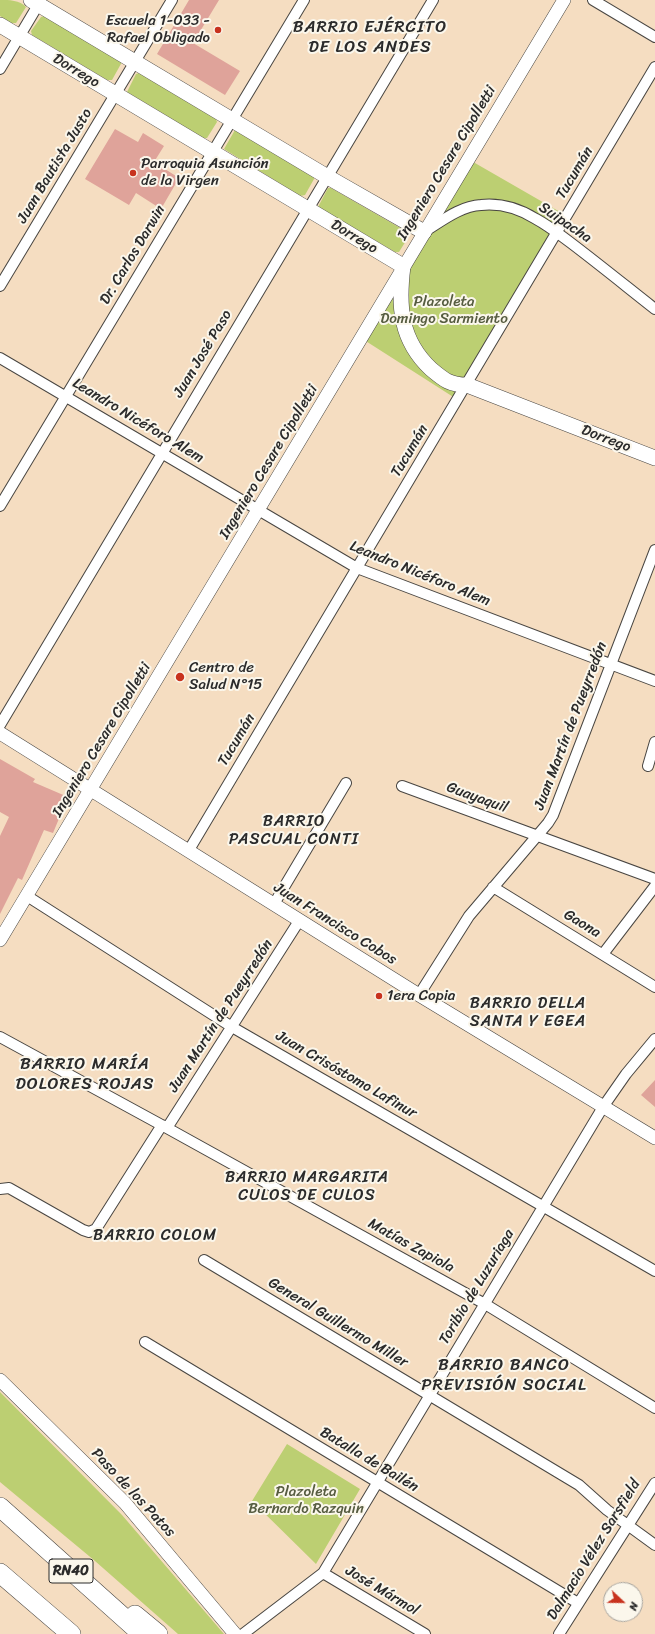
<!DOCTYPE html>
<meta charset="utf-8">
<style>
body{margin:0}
#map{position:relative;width:655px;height:1634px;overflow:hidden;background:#f5ddc1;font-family:Sriracha,sans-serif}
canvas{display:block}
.north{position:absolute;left:603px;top:1582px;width:40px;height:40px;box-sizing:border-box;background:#fbf7ec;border:1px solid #a8a59f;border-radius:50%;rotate:112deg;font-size:11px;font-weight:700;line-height:16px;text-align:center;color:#2b2b2b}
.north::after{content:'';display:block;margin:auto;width:14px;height:18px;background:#c8321e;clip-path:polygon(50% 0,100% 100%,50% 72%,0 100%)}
</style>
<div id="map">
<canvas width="655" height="1634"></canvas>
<div class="north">N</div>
</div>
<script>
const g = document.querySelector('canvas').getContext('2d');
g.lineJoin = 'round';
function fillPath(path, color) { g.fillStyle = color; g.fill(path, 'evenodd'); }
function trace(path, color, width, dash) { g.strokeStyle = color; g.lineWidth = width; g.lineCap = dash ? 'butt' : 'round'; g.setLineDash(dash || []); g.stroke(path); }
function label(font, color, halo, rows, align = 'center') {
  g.font = font + ' Sriracha,sans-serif'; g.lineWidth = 4; g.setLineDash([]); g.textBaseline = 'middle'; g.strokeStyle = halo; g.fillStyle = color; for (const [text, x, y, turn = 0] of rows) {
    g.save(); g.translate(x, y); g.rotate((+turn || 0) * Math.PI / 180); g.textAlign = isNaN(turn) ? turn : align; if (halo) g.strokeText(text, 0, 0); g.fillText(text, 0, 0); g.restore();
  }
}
fillPath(new Path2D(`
 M 0,0 C 9,0 20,0 26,7 L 16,23 L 11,23 L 0,16 Z
 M 44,16 L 122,62 L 112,80 L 107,80 L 32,35 L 31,31 L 41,17 Z
 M 139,73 L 216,119 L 217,122 L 207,138 L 203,138 L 127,92 L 136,74 Z
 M 235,130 L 314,177 L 314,179 L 305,195 L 300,196 L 224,149 Z
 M 468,159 L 567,216 L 458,400 L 361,338 Z
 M 328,188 L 331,188 L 409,233 L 409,236 L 399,252 L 395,252 L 318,207 Z
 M 0,1392 L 122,1515 L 224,1634 L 178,1634 L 95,1561 L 0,1482 Z
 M 287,1444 L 360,1489 L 316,1564 L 252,1501 Z`), '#bccf72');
fillPath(new Path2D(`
 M 189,0 L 219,0 L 193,43 L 240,71 L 225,95 L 157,54 Z
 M 115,129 L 138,142 L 143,133 L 164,146 L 154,162 L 179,178 L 161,209 L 136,193 L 129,205 L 85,179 Z
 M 0,759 L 35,779 L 33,782 L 68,797 L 53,833 L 44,830 L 22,880 L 18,878 L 0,914 L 0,836 L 9,817 L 0,812 Z
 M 655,1080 L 655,1107 L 641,1095 Z`), '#dfa39a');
const minor = new Path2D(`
 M 593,0 L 655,37
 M 0,69 L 41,0
 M 427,230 C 443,220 461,206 481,205 C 500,203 520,209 536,219 C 549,226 560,235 571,243 C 600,265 627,287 655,309
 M 0,286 L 172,0
 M 0,358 L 357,568 L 655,681
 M 0,506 L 304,0
 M 0,725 L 433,0
 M 648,766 L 655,742
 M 402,786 L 655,879
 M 189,850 L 655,67
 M 493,887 L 655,987
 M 27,896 L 232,1027 L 655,1271
 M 274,904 L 346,783
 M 603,954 L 655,886
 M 419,995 L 469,916 L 548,823 L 553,815 L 655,550
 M 0,1037 L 167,1128 L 485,1304 L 655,1408
 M 167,1128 L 299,921
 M 0,1189 L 9,1188 L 83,1230 L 89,1232 L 96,1229 L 162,1125
 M 204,1260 L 579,1485 L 607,1510 L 655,1545
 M 145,1342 L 578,1603
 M 323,1573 L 425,1634
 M 243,1634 L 323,1573 L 603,1107 L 626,1074 L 655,1039
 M 559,1634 L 655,1483`);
const tertiary = new Path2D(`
 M 0,733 L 419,995 L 655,1138
 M 0,940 L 564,0
 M 0,1380 L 125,1503 L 235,1634`);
const secondary = new Path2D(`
 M 31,0 L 326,176 L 424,232
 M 0,25 L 403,266 C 398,306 400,340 431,369 C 444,380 450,385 467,385 L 655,458`);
const motorway = new Path2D(`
 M 0,1507 L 142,1634
 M 0,1573 L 71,1634
 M 135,1615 L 158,1634`);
trace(minor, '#494642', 12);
trace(tertiary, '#494642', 14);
trace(secondary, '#494642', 16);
trace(motorway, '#494642', 20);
trace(minor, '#fff', 10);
trace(tertiary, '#fff', 13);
trace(secondary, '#fff', 15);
trace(motorway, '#fff', 19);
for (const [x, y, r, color] of [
 [218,30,4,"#c8321e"],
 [133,173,4,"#c8321e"],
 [180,677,5,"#c8321e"],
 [379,996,4,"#c8321e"]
]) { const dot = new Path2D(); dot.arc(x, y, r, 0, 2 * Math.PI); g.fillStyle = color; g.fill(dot); trace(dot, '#fbf7ec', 1.5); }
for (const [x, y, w] of [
 [71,1571,44]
]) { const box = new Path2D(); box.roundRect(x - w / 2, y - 12, w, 24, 3); g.fillStyle = '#fbf7ec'; g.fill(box); trace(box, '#2b2b2b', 1); }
label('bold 14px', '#2b2b2b', null, [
 ["RN40",71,1571]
]);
label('15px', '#2b2b2b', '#fbf7ec', [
 ["Escuela 1-033 -",210,21,"right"],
 ["Rafael Obligado",210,38,"right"],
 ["Parroquia Asunción",141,164],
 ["de la Virgen",141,181],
 ["Centro de",189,668],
 ["Salud N°15",189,685],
 ["1era Copia",387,996]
], 'left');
label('15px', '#2b2b2b', '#fbf7ec', [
 ["Dorrego",76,71,31],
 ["Ingeniero Cesare Cipolletti",447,163,-59],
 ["Juan Bautista Justo",55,166,-59],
 ["Tucumán",575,173,-59],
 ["Suipacha",565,223,34],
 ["Dorrego",354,237,31],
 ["Dr. Carlos Darwin",133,255,-59],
 ["Juan José Paso",203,354,-59],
 ["Leandro Nicéforo Alem",138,421,31],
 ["Dorrego",606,439,21],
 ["Tucumán",410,451,-59],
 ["Ingeniero Cesare Cipolletti",269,462,-59],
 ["Leandro Nicéforo Alem",420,574,22],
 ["Juan Martín de Pueyrredón",571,726,-69],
 ["Ingeniero Cesare Cipolletti",102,740,-59],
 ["Tucumán",237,740,-59],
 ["Guayaquil",477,798,20],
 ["Juan Francisco Cobos",335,924,32],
 ["Gaona",582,924,31],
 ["Juan Martín de Pueyrredón",221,1016,-57],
 ["Juan Crisóstomo Lafinur",346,1075,30],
 ["Matías Zapiola",411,1246,29],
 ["Toribio de Luzuriaga",477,1287,-59],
 ["General Guillermo Miller",338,1323,31],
 ["Batalla de Bailén",369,1460,31],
 ["Paso de los Patos",133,1493,47],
 ["Dalmacio Vélez Sarsfield",594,1550,-58],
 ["José Mármol",382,1591,31]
]);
label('15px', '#565c40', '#fbf7ec', [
 ["Plazoleta",444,302],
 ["Domingo Sarmiento",444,319],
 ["Plazoleta",306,1492],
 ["Bernardo Razquin",306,1509]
]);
g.letterSpacing = '1px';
label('16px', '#2b2b2b', '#fbf7ec', [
 ["BARRIO",294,822],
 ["PASCUAL CONTI",294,840],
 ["BARRIO DELLA",528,1004],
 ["SANTA Y EGEA",528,1022],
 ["BARRIO MARGARITA",307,1178],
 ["CULOS DE CULOS",307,1196],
 ["BARRIO COLOM",155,1236]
]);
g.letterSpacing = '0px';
g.letterSpacing = '1px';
label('17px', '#2b2b2b', '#fbf7ec', [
 ["BARRIO EJÉRCITO",370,28],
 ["DE LOS ANDES",370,48],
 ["BARRIO MARÍA",85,1065],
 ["DOLORES ROJAS",85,1085],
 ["BARRIO BANCO",504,1366],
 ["PREVISIÓN SOCIAL",504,1386]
]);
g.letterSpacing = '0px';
</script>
